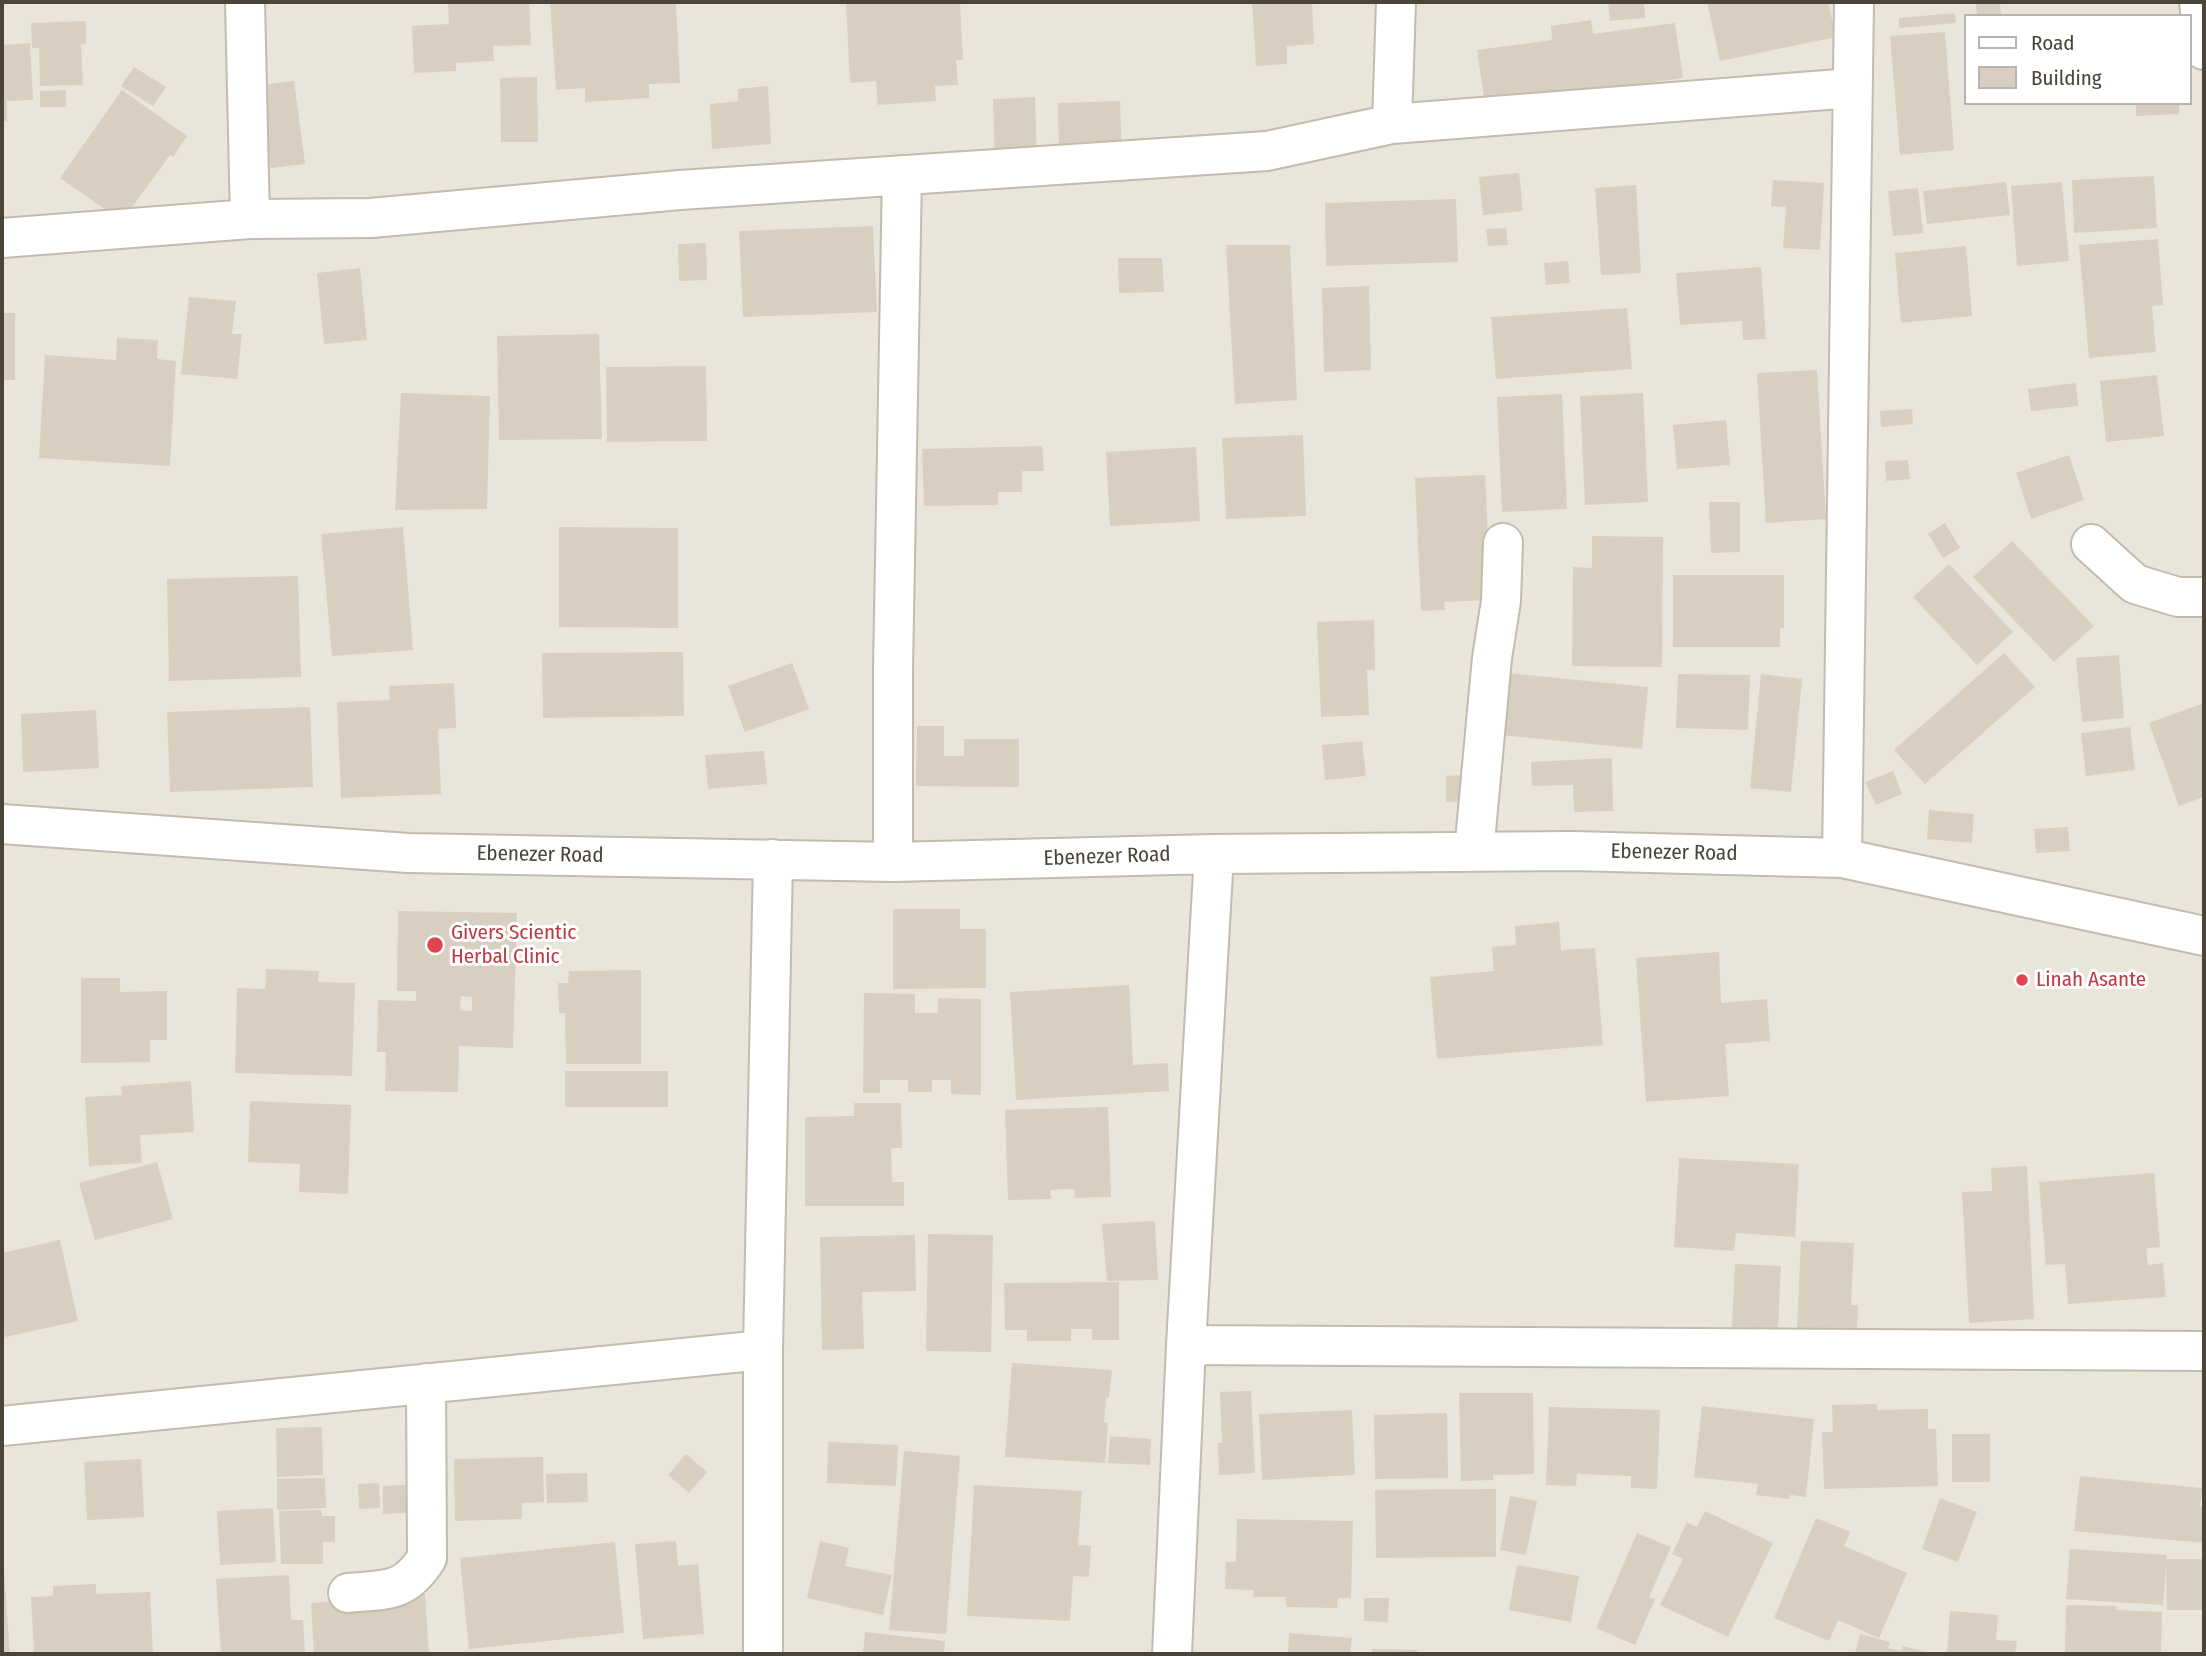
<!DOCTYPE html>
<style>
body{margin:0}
#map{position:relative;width:2206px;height:1656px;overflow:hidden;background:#f6f3ec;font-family:"Fira Sans Condensed",sans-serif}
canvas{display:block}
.frame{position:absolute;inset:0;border:4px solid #4b4439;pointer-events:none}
.legend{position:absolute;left:1964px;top:14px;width:228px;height:91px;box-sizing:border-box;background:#fff;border:2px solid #b7b4b0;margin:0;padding:9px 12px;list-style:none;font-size:21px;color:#4b4439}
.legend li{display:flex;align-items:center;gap:14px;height:35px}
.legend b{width:35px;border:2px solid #b7b4b0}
</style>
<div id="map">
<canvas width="2206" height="1656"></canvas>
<div class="frame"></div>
<ul class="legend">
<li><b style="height:9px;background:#fff"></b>Road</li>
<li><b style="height:19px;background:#d8cfc1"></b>Building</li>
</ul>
</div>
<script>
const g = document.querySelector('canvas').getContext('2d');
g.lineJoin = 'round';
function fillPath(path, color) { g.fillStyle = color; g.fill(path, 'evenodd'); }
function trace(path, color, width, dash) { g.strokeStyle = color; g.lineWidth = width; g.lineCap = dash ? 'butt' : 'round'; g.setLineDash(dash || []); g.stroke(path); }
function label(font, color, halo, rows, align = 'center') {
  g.font = font + ' "Fira Sans Condensed",sans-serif'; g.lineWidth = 6; g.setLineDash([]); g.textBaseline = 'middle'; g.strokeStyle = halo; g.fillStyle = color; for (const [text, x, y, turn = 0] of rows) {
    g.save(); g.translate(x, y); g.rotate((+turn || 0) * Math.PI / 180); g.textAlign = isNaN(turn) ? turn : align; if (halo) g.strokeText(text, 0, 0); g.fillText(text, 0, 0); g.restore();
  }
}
fillPath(new Path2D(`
 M 2,2 L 2204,2 L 2204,1654 L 2,1654 ZM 1966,16 L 2190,16 L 2190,103 L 1966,103 Z`), '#eae5da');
fillPath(new Path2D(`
 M 448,2 L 529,2 L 531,45 L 493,46 L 494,61 L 456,63 L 456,71 L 414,73 L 412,26 L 449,24 Z
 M 550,2 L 676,2 L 680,83 L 649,84 L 649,98 L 585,102 L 585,88 L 556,90 Z
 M 846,2 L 960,2 L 963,60 L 956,60 L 958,85 L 935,86 L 936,101 L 878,105 L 876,81 L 850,83 Z
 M 1252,2 L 1312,2 L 1314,44 L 1287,46 L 1287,64 L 1256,66 Z
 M 1608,2 L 1644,2 L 1645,18 L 1610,21 Z
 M 1707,2 L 1828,2 L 1836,37 L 1720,61 Z
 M 1976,2 L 2000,2 L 2001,14 L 1977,16 Z
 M 1955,13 L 1956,23 L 1899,28 L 1899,18 Z
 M 1591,20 L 1593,34 L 1675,23 L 1683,78 L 1485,105 L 1477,50 L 1552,40 L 1551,26 Z
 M 86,21 L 86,44 L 81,44 L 83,85 L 40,86 L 39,48 L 32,48 L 31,23 Z
 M 1945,32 L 1954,150 L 1900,155 L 1890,36 Z
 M 30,43 L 33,100 L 7,101 L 7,121 L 2,121 L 2,45 Z
 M 134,67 L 166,87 L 153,106 L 121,86 Z
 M 537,77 L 538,142 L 501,142 L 500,78 Z
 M 294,81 L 305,164 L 271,168 L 260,85 Z
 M 768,86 L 771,144 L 712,149 L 710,104 L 738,101 L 738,89 Z
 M 66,90 L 66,107 L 40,107 L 40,91 Z
 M 122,90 L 187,136 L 173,157 L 170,155 L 122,221 L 60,178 Z
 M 1035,97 L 1037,157 L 995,159 L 993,99 Z
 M 1120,101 L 1122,159 L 1059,160 L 1058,103 Z
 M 2136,103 L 2179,103 L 2179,114 L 2136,116 Z
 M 1519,173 L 1523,211 L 1483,215 L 1479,177 Z
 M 2154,176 L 2157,228 L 2074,233 L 2072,180 Z
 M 1773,180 L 1824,183 L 1820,250 L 1783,248 L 1786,207 L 1771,206 Z
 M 2006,182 L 2010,215 L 1927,224 L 1923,191 Z
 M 2062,182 L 2069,261 L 2017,266 L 2011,186 Z
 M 1636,185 L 1641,273 L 1601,275 L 1595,188 Z
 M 1918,188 L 1923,233 L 1893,236 L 1888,191 Z
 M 1456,199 L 1458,262 L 1326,266 L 1325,203 Z
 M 873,226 L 877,312 L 743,317 L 739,231 Z
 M 1506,228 L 1508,245 L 1488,246 L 1486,229 Z
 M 2158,239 L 2163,305 L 2152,306 L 2156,352 L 2089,358 L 2079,245 Z
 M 706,243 L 707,280 L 679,281 L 678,244 Z
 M 1226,245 L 1290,245 L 1297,400 L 1235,404 Z
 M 1966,246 L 1972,316 L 1901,323 L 1895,253 Z
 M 1118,258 L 1162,258 L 1164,292 L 1119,293 Z
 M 1568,261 L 1570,283 L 1546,285 L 1544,263 Z
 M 1761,267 L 1766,339 L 1743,340 L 1742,321 L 1680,325 L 1676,273 Z
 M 360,268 L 367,340 L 324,344 L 317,273 Z
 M 1369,286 L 1371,370 L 1324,372 L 1322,288 Z
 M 189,297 L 236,301 L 232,334 L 242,334 L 237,379 L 181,374 Z
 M 1627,308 L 1632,369 L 1496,379 L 1491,317 Z
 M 2,313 L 15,313 L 15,380 L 2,380 Z
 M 599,334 L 602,439 L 499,440 L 497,336 Z
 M 117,338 L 158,340 L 157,359 L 176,361 L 170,466 L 39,458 L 45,355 L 116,360 Z
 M 706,366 L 707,441 L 607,442 L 606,367 Z
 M 1817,370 L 1826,519 L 1766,523 L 1757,373 Z
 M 2157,375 L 2164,436 L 2106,442 L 2100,381 Z
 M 2076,383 L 2078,406 L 2031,411 L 2028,389 Z
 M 401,393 L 490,396 L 487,509 L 395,510 Z
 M 1643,393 L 1648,502 L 1585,505 L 1580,396 Z
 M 1562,394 L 1567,509 L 1502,512 L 1497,397 Z
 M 1912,409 L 1913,424 L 1881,427 L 1880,411 Z
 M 1726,420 L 1730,465 L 1677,469 L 1673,425 Z
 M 1303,435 L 1306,516 L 1226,519 L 1222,438 Z
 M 1042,446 L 1044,471 L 1022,471 L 1022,492 L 998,492 L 998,505 L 924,506 L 922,449 Z
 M 1196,447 L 1200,521 L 1110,526 L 1106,452 Z
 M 2069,455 L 2084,500 L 2031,519 L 2016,473 Z
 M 1908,460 L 1910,479 L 1886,481 L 1885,461 Z
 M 1485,475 L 1491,600 L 1444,602 L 1445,610 L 1421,611 L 1415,478 Z
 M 1709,502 L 1740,502 L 1740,552 L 1711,553 Z
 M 1945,523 L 1960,548 L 1943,558 L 1928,534 Z
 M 403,527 L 413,650 L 332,656 L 321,534 Z
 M 559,527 L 678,528 L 678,628 L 559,627 Z
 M 1592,536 L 1663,537 L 1662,667 L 1572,666 L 1573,567 L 1592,568 Z
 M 2012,541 L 2094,626 L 2054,662 L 1973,577 Z
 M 1949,564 L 2013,632 L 1977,665 L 1913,597 Z
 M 1673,575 L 1784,575 L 1784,628 L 1780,628 L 1780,647 L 1673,647 Z
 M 298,576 L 301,677 L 169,681 L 167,579 Z
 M 1374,620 L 1375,670 L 1367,670 L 1369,715 L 1321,717 L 1317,622 Z
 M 683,652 L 684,716 L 543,718 L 542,653 Z
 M 2004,653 L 2035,687 L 1925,784 L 1894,750 Z
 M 2119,655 L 2124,718 L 2082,722 L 2076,658 Z
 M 792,663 L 809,709 L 745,732 L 728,686 Z
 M 1507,673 L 1648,687 L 1642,749 L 1501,735 Z
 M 1678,674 L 1750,675 L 1748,730 L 1676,728 Z
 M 1761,674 L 1802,679 L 1791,792 L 1750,788 Z
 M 454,683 L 456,728 L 438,729 L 441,794 L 341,798 L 337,702 L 390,700 L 389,686 Z
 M 2204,703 L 2204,797 L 2179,806 L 2149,723 Z
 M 310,707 L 313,787 L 170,792 L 167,712 Z
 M 96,710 L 99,768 L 23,772 L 21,714 Z
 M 917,726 L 944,726 L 944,756 L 964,756 L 964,739 L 1019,739 L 1019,787 L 916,786 Z
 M 2130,727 L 2135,770 L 2086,776 L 2081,733 Z
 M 1362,741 L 1366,776 L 1325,780 L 1322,745 Z
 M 764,751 L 767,784 L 708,789 L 705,755 Z
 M 1612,758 L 1613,811 L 1574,812 L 1573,785 L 1532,786 L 1531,762 Z
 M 1893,771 L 1902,794 L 1876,805 L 1865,782 Z
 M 1465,775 L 1465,801 L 1446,802 L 1446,776 Z
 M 1929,810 L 1974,814 L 1972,843 L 1927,839 Z
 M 2068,827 L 2070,851 L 2036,853 L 2034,829 Z
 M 893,909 L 960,909 L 960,929 L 986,929 L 986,988 L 893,989 Z
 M 398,911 L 517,913 L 513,1048 L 459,1046 L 458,1092 L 385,1091 L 386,1052 L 377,1052 L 378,1000 L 416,1001 L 416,991 L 397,991 ZM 461,996 L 472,997 L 472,1011 L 460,1010 Z
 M 1559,922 L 1561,950 L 1595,948 L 1603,1045 L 1437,1059 L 1430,977 L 1494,971 L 1492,947 L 1516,945 L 1515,926 Z
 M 1719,952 L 1721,1003 L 1767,999 L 1770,1041 L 1725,1044 L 1729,1096 L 1646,1102 L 1636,958 Z
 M 266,969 L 319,971 L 318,982 L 355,983 L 352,1076 L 235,1073 L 237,988 L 265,989 Z
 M 641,970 L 641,1064 L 566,1064 L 565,1013 L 559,1013 L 558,983 L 568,983 L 569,971 Z
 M 81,978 L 120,978 L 120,992 L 167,991 L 167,1040 L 150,1040 L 150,1062 L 81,1063 Z
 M 1129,985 L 1133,1065 L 1168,1063 L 1169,1091 L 1016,1100 L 1010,992 Z
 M 864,993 L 915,994 L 915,1013 L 938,1013 L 938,998 L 981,999 L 981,1095 L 951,1094 L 951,1080 L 932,1080 L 932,1092 L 908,1092 L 908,1080 L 880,1080 L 880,1093 L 863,1093 Z
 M 565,1071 L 668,1071 L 668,1107 L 565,1107 Z
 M 191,1081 L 194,1132 L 140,1135 L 142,1163 L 89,1166 L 85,1097 L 122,1095 L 121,1086 Z
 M 250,1101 L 351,1105 L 348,1194 L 299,1192 L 300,1164 L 248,1162 Z
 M 854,1103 L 901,1103 L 902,1148 L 891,1148 L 892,1182 L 904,1182 L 904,1206 L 805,1206 L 805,1117 L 854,1116 Z
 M 1108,1107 L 1111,1197 L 1075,1198 L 1074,1189 L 1050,1190 L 1051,1199 L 1008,1200 L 1005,1110 Z
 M 1679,1158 L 1799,1164 L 1795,1237 L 1736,1233 L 1734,1251 L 1674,1247 Z
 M 157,1162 L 173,1219 L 95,1240 L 79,1183 Z
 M 2027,1166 L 2034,1319 L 1969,1323 L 1962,1192 L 1992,1191 L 1991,1168 Z
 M 2154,1173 L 2160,1247 L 2146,1248 L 2148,1265 L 2163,1263 L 2166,1297 L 2068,1304 L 2065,1264 L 2046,1265 L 2039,1182 Z
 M 1155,1221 L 1158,1280 L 1107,1281 L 1102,1224 Z
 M 928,1234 L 993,1235 L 991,1352 L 926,1351 Z
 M 915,1235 L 916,1291 L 862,1292 L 864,1349 L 822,1350 L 820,1237 Z
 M 60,1240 L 78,1321 L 5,1337 L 2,1322 L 2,1253 Z
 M 1801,1241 L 1854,1243 L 1851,1305 L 1858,1305 L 1857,1331 L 1797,1329 Z
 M 1735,1264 L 1781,1266 L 1778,1329 L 1732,1327 Z
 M 1119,1282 L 1119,1340 L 1092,1340 L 1092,1329 L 1071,1329 L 1071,1341 L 1027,1341 L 1027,1330 L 1005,1330 L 1004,1283 Z
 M 1012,1363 L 1112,1370 L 1109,1398 L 1106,1397 L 1104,1422 L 1108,1423 L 1105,1463 L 1005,1457 Z
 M 1251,1391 L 1255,1473 L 1219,1475 L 1218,1443 L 1222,1443 L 1220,1392 Z
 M 1459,1393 L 1533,1393 L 1534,1474 L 1493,1475 L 1493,1480 L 1461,1481 Z
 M 1877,1404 L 1877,1410 L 1928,1409 L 1928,1429 L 1936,1429 L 1938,1486 L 1824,1489 L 1822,1432 L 1833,1432 L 1832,1405 Z
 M 1702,1406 L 1814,1419 L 1806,1497 L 1790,1495 L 1789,1499 L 1756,1495 L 1758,1484 L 1694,1477 Z
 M 1549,1407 L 1660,1410 L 1657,1489 L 1631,1488 L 1631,1476 L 1577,1474 L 1576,1486 L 1546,1485 Z
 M 1352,1410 L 1355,1475 L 1262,1480 L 1259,1414 Z
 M 1447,1413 L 1448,1478 L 1375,1479 L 1374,1415 Z
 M 322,1427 L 323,1475 L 277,1477 L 276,1428 Z
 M 1952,1434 L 1990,1434 L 1990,1482 L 1952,1482 Z
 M 1110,1436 L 1151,1439 L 1150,1465 L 1108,1463 Z
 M 828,1442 L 898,1445 L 896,1486 L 827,1483 Z
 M 904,1451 L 960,1456 L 946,1634 L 889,1630 Z
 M 686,1454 L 707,1472 L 689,1493 L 668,1475 Z
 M 543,1457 L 544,1502 L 522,1503 L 522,1519 L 455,1521 L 454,1459 Z
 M 141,1459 L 144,1517 L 87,1520 L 84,1462 Z
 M 587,1473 L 588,1502 L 547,1503 L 546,1474 Z
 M 2080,1476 L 2202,1488 L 2200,1506 L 2204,1507 L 2204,1543 L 2074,1531 Z
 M 325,1478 L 326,1508 L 277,1510 L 277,1479 Z
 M 379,1483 L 380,1508 L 359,1509 L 358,1484 Z
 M 407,1485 L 408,1513 L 383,1514 L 383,1486 Z
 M 974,1485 L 1082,1491 L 1078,1545 L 1091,1546 L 1089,1577 L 1073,1576 L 1070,1621 L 967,1616 Z
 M 1496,1489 L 1496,1557 L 1376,1558 L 1375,1490 Z
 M 1510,1496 L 1537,1501 L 1526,1555 L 1500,1550 Z
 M 1940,1498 L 1977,1512 L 1958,1562 L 1922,1549 Z
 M 273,1508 L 276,1562 L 220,1565 L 217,1511 Z
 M 321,1510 L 322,1516 L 335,1516 L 335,1542 L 323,1542 L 323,1564 L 281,1564 L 279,1511 Z
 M 1705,1511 L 1773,1543 L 1728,1637 L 1660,1605 L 1683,1559 L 1672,1554 L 1687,1522 L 1697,1527 Z
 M 1816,1518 L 1850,1532 L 1844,1546 L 1907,1573 L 1879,1638 L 1838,1620 L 1829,1641 L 1774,1618 Z
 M 1237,1519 L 1353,1521 L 1351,1598 L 1338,1598 L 1337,1608 L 1286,1607 L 1286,1597 L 1253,1597 L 1254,1590 L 1225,1589 L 1226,1562 L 1236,1562 Z
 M 1637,1533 L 1671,1547 L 1649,1597 L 1655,1599 L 1635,1645 L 1596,1628 Z
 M 676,1541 L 678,1566 L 698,1564 L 704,1634 L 643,1639 L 635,1544 Z
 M 820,1541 L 849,1548 L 845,1566 L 892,1575 L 883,1615 L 807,1598 Z
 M 615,1542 L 624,1633 L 469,1649 L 460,1558 Z
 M 2070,1549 L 2167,1555 L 2166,1559 L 2204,1559 L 2204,1610 L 2167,1610 L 2166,1566 L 2163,1605 L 2066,1599 Z
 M 1517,1565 L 1579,1576 L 1571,1622 L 1509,1610 Z
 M 2,1572 L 4,1572 L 10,1654 L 2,1654 Z
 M 289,1575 L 291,1620 L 303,1620 L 305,1654 L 221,1654 L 216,1579 Z
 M 96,1584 L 96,1594 L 150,1592 L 153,1654 L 34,1654 L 31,1597 L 53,1596 L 53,1586 Z
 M 425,1594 L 429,1654 L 314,1654 L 311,1603 Z
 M 1364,1598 L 1389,1598 L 1388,1622 L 1364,1621 Z
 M 2066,1605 L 2116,1606 L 2116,1610 L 2162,1612 L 2161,1654 L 2065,1654 Z
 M 1950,1611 L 1998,1615 L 1996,1640 L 2017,1641 L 2015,1654 L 1947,1654 Z
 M 865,1632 L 945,1641 L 944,1654 L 863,1654 Z
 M 1289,1633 L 1352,1638 L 1350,1654 L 1288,1654 Z
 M 1860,1634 L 1890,1642 L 1888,1648 L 1902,1651 L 1903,1646 L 1932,1654 L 1855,1654 Z
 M 1372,1649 L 1417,1650 L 1417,1654 L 1372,1654 Z`), '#d8cfc1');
const minor = new Path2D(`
 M 245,2 L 250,219
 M 2199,2 L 2204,50
 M 1392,124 L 1396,2
 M 2,238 L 250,219 L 371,218 L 680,190 L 1267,151 L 1392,124 L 1852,88
 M 2091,544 L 2135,584 L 2178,597 L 2204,597
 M 2,824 L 408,853 L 893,862 L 1214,854 L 1572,851 L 1842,858 L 2204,936
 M 1474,852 L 1492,658 L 1501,601 L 1503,543
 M 1842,858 L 1854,2
 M 893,862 L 893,670 L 902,175
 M 1186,1345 L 2204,1351
 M 2,1426 L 763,1350
 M 348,1593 C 387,1589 404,1594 427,1558 L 426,1383
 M 763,1654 L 763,1350 L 773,859
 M 1172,1654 L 1186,1345 L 1214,854`);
trace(minor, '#c2bbae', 42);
trace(minor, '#fff', 38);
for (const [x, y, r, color] of [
 [435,945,9,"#e0444e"],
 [2022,980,7,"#e0444e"]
]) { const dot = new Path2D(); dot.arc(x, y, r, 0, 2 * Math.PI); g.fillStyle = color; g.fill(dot); trace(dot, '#fff', 2.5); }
label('21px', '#4b4439', '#fff', [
 ["Ebenezer Road",1674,853,1],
 ["Ebenezer Road",540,855,1],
 ["Ebenezer Road",1107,857,-2]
]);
label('21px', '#be3a42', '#fff', [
 ["Givers Scientic",451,933],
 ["Herbal Clinic",451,957],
 ["Linah Asante",2036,980]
], 'left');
</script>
